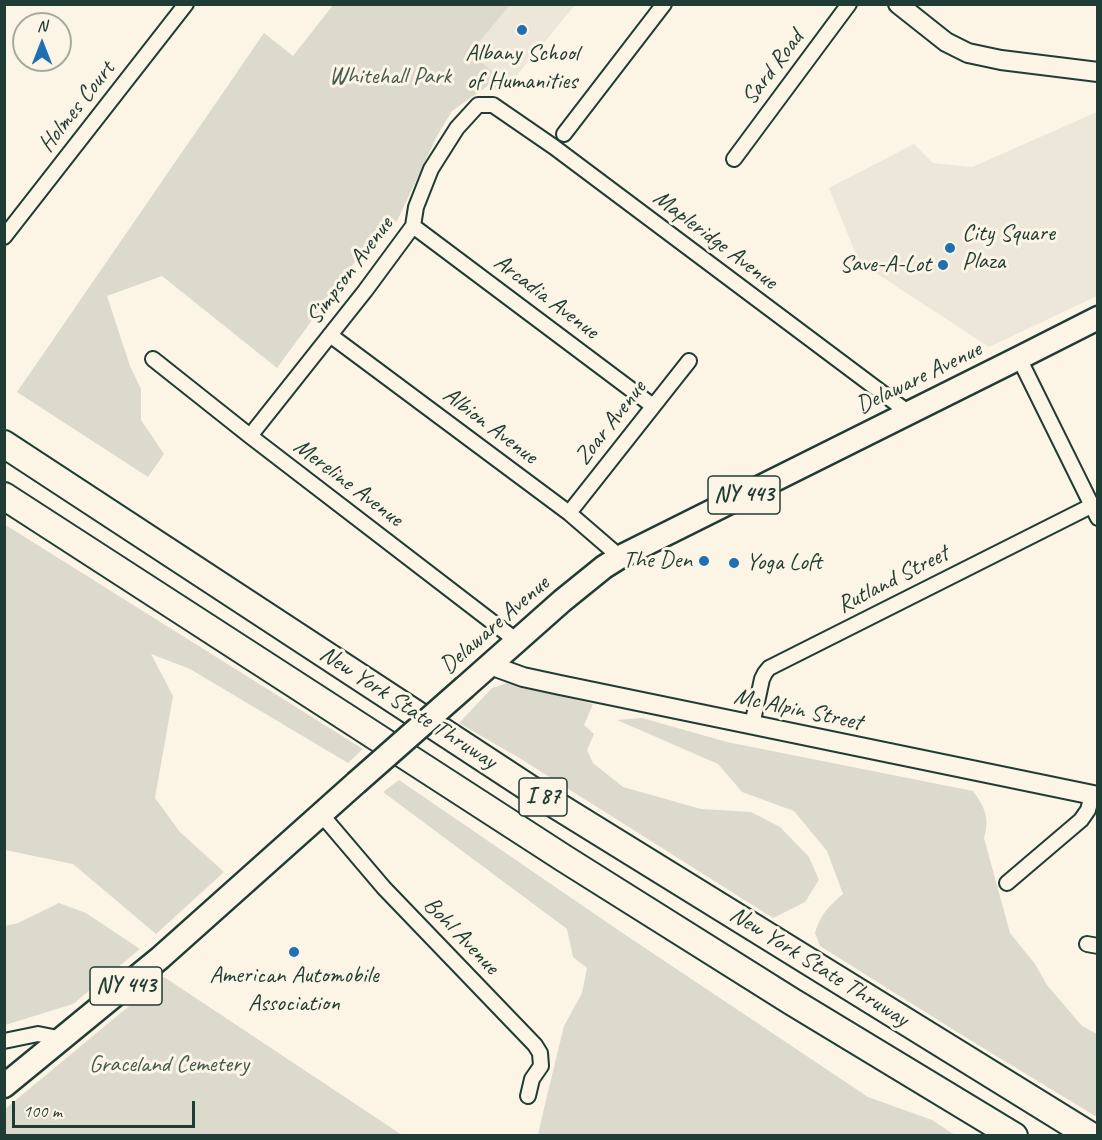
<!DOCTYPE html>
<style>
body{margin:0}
#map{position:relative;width:1102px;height:1140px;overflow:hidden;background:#fcf5e5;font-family:Caveat,sans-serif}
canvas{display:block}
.frame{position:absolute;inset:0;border:6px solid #1f3d34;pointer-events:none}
.north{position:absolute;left:12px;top:12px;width:60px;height:60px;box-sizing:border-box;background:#fcf5e5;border:2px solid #a4ab9e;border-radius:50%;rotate:0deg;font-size:16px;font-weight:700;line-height:24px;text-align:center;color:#1f3d34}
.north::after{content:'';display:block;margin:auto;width:21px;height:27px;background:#1f6fb2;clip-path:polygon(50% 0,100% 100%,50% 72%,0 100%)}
.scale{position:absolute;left:12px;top:1101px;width:183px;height:27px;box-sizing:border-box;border:3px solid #1f3d34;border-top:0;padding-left:8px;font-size:18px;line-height:21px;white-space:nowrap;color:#1f3d34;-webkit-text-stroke:4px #fcf5e5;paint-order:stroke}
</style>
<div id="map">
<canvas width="1102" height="1140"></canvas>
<div class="frame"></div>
<div class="north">N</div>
<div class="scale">100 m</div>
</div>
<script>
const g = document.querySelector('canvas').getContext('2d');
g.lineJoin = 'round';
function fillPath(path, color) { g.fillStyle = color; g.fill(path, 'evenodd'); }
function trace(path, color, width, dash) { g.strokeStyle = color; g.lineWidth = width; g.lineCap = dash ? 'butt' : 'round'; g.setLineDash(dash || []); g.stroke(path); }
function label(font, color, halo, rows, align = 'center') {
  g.font = font + ' Caveat,sans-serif'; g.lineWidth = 6; g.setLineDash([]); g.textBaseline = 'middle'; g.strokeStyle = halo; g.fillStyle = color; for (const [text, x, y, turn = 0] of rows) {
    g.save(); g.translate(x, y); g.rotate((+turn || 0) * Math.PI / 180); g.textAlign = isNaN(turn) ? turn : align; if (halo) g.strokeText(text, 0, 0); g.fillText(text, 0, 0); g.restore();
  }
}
fillPath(new Path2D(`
 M 507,5 L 575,5 L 509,85 L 470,53 L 508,6 Z
 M 1097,112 L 1097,296 L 989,347 L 859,262 L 829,188 L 914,144 L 933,163 L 972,167 Z`), '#ece7d8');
fillPath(new Path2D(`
 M 507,5 L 509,6 L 470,53 L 509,85 L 500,92 L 489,85 L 452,111 L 437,136 L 397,221 L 379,229 L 277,368 L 162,276 L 107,296 L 130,366 L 141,389 L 141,420 L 164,454 L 148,477 L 17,392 L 264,33 L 293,56 L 333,5 Z
 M 4,524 L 363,749 L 348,763 L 190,669 L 151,654 L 173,696 L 155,798 L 180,832 L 224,872 L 156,934 L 73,864 L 5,850 Z
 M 507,683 L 593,704 L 584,725 L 594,734 L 587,750 L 593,763 L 623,787 L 701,809 L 751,812 L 780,827 L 809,857 L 819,880 L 805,902 L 773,918 L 521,759 L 459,723 L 492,688 Z
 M 642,718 L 727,742 L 973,791 C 985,807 990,819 984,838 L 1010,933 L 1035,964 L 1047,985 L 1082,1026 L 1097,1034 L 1097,1117 L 965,1037 L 820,946 L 815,933 C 821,914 828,907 843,894 L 827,851 L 794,811 L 742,792 L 718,764 L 617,720 Z
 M 399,780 L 621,932 L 868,1097 L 932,1120 L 955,1135 L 538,1135 L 545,1104 L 564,1026 L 582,993 L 587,968 L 573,957 L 567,929 L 383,792 Z
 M 59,903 L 86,913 L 140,949 L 73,1004 L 5,1025 L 5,926 L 18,923 Z
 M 164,977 L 402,1135 L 5,1135 L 5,1109 Z`), '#dcdacc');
const minor = new Path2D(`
 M 564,134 L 664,4
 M 734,159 L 849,4
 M 413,226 L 653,406
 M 4,237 L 186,4
 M 330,335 L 569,513 L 620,557
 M 1019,358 L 1098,518
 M 153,359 L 250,436 L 517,641
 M 250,436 L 365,291 L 413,226 L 416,207 L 431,169 L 457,128 L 478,105 L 493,105 L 554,147 L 909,413
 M 569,513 L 689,361
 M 752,725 L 762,679 L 765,673 L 769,668 L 1091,506
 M 321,814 L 384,888 L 535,1045 L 540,1053 L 541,1066 L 532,1079 L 528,1096
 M 1007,883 L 1081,820 L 1088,810 L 1092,795
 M 1087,944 L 1098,946
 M 4,1041 L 38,1034 L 63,1039`);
const tertiary = new Path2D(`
 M 898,4 L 946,42 L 968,53 L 1001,60 L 1098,72
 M 490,665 L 523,677 L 560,685 L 1098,796`);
const primary = new Path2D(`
 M 465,687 L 562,601 L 604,567 L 620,557 L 1019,358 L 1098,318
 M 4,1086 L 160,958 L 356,783`);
const motorway = new Path2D(`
 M 4,444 L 538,794 L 1091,1136
 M 4,496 L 565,859 L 791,1001 L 1014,1136`);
trace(minor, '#1f3d34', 18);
trace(tertiary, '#1f3d34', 22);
trace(primary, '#1f3d34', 27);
trace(motorway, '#1f3d34', 30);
trace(minor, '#fcf5e5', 14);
trace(tertiary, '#fcf5e5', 18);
trace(primary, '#fcf5e5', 22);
trace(motorway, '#fcf5e5', 26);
const primaryBridge = new Path2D(`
 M 356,783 L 465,687`);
trace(primaryBridge, '#1f3d34', 27, []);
trace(primaryBridge, '#fcf5e5', 22);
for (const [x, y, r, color] of [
 [522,30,6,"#1f6fb2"],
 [950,248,6,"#1f6fb2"],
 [943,265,6,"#1f6fb2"],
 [704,561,6,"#1f6fb2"],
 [734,563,6,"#1f6fb2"],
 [294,952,6,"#1f6fb2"]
]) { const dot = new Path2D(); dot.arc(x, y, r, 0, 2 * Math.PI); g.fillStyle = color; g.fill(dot); trace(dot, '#fcf5e5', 2); }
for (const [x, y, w] of [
 [744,495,72],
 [543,797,48],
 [126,986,72]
]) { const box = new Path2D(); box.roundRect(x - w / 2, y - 19, w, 38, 4.5); g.fillStyle = '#fcf5e5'; g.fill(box); trace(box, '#1f3d34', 1.5); }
label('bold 22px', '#1f3d34', null, [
 ["NY 443",744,495],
 ["I 87",543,797],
 ["NY 443",126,986]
]);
label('24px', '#1f3d34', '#fcf5e5', [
 ["Albany School",522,54],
 ["of Humanities",522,82],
 ["City Square",962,234,"left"],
 ["Plaza",962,262,"left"],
 ["Save-A-Lot",931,265,"right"],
 ["The Den",692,561,"right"],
 ["Yoga Loft",746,563,"left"],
 ["American Automobile",294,976],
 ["Association",294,1004]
]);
label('24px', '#1f3d34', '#fcf5e5', [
 ["Sard Road",773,68,-53],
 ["Holmes Court",77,107,-52],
 ["Mapleridge Avenue",715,240,37],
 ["Simpson Avenue",350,271,-53],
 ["Arcadia Avenue",546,297,37],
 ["Delaware Avenue",919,378,-26],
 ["Zoar Avenue",611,423,-52],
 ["Albion Avenue",490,426,37],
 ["Mereline Avenue",348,483,37],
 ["Rutland Street",893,580,-27],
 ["Delaware Avenue",495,625,-41],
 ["New York State Thruway",408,708,33],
 ["Mc Alpin Street",798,710,12],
 ["Bohl Avenue",461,936,46],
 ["New York State Thruway",819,967,32]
]);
label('24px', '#455c52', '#fcf5e5', [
 ["Whitehall Park",390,77],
 ["Graceland Cemetery",169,1065]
]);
</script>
